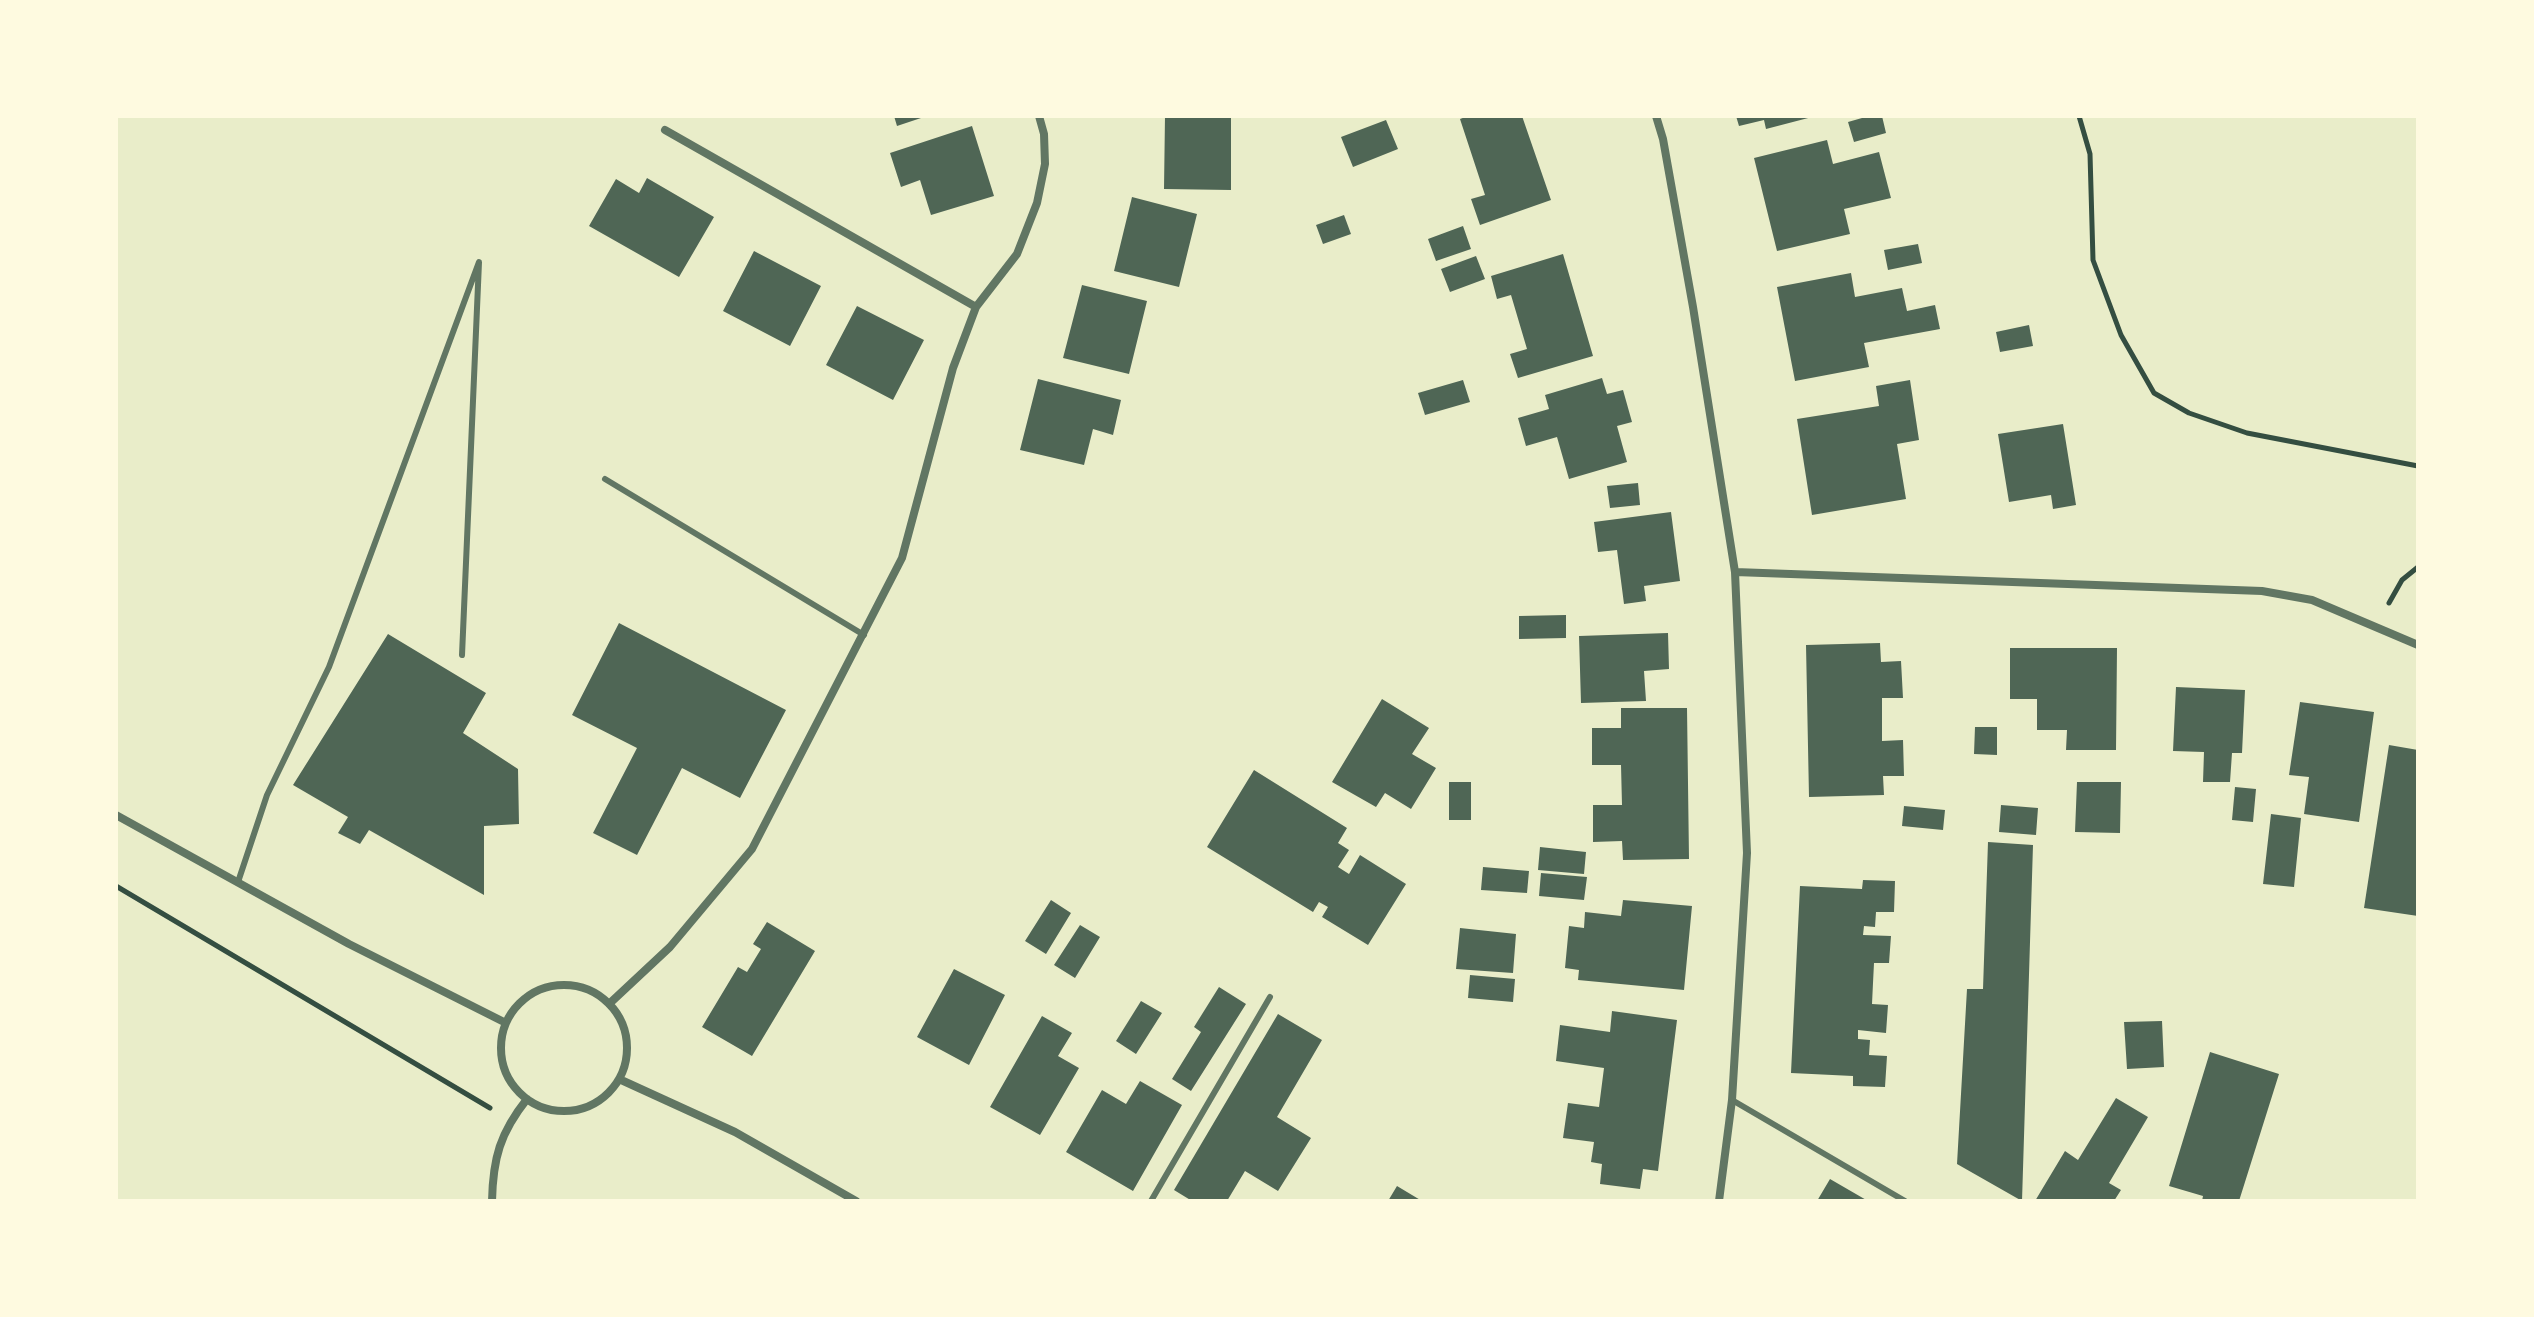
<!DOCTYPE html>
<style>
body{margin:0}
#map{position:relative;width:2534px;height:1317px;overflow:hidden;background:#e9edc9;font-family:Karla,sans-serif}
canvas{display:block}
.frame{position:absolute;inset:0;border:118px solid #fefae0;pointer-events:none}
</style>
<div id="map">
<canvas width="2534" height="1317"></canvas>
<div class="frame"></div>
</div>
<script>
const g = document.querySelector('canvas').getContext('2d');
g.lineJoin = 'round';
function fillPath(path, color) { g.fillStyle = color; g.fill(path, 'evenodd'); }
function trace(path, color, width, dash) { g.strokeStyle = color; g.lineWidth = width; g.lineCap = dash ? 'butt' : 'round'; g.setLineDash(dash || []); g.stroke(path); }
fillPath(new Path2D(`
 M 894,116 L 924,116 L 924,117 L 897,126 Z
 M 1165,116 L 1231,116 L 1231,190 L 1164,189 Z
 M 1468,116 L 1522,116 L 1551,200 L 1480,225 L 1471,199 L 1485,195 L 1460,119 Z
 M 1736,116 L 1812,116 L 1812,117 L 1766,129 L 1764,120 L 1739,126 Z
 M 1869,116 L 1882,116 L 1886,133 L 1854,142 L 1848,122 Z
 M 1386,120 L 1398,149 L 1353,167 L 1341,137 Z
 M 972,126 L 994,196 L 931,215 L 920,180 L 901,187 L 890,153 Z
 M 1827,140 L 1833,164 L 1879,152 L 1891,198 L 1844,209 L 1850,234 L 1777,251 L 1754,158 Z
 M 647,178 L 714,217 L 679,277 L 589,226 L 616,179 L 639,193 Z
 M 1132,197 L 1197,214 L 1179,287 L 1114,271 Z
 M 1344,215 L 1351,234 L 1323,244 L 1316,225 Z
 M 1463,226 L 1471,249 L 1436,261 L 1428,239 Z
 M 1918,244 L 1922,263 L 1888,270 L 1884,250 Z
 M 754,251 L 821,286 L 790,346 L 723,311 Z
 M 1563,254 L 1593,356 L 1518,378 L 1510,354 L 1527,349 L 1511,295 L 1497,299 L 1491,276 Z
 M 1476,256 L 1485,279 L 1450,292 L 1441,269 Z
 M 1851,273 L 1855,297 L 1902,288 L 1907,311 L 1935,305 L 1940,329 L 1864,343 L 1869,367 L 1795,381 L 1777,287 Z
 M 1082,285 L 1147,301 L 1129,374 L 1063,358 Z
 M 857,306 L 924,340 L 893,400 L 826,365 Z
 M 2029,325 L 2033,346 L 2000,352 L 1996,332 Z
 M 1602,378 L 1607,394 L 1623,390 L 1632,422 L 1617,426 L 1627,462 L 1569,479 L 1557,437 L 1526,446 L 1518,418 L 1549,409 L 1545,395 Z
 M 1038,379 L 1121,400 L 1113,435 L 1093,429 L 1084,465 L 1020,450 Z
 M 1463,380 L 1470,402 L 1425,415 L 1418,393 Z
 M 1910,380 L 1919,440 L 1897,444 L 1906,499 L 1812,515 L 1797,419 L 1879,406 L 1876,386 Z
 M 2063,424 L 2076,505 L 2053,509 L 2051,495 L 2009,502 L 1998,434 Z
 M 1638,483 L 1640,505 L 1610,508 L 1607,486 Z
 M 1671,512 L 1680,581 L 1644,586 L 1646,601 L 1624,604 L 1617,550 L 1598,552 L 1594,522 Z
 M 1566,615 L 1566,638 L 1519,639 L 1519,616 Z
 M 619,623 L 786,710 L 740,798 L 682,768 L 637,855 L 593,833 L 637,748 L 572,715 Z
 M 1668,633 L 1669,669 L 1644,671 L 1646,701 L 1581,703 L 1579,636 Z
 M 388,634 L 486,693 L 463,733 L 518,769 L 519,824 L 484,826 L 484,895 L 369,830 L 360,844 L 338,833 L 348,817 L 293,785 Z
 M 1880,643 L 1881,662 L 1901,661 L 1903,698 L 1882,698 L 1882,741 L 1903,740 L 1904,776 L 1883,776 L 1884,795 L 1809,797 L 1806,645 Z
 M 2010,648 L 2117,648 L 2116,750 L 2066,750 L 2067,730 L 2037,730 L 2037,699 L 2010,699 Z
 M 2176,687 L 2245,690 L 2242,753 L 2232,753 L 2230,782 L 2203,782 L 2204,752 L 2173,751 Z
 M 1382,699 L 1429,728 L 1412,754 L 1436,768 L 1411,809 L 1385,793 L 1376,807 L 1332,782 Z
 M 2300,702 L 2374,712 L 2359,822 L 2304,814 L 2309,777 L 2289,775 Z
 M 1621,708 L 1687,708 L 1689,859 L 1623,860 L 1622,841 L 1593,842 L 1593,805 L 1622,805 L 1621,765 L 1592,765 L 1592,728 L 1621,728 Z
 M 1975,727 L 1997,727 L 1997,755 L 1974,754 Z
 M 2389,745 L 2418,750 L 2418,916 L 2364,908 Z
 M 1254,770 L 1347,828 L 1338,843 L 1349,850 L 1338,867 L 1349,874 L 1360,855 L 1406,884 L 1368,945 L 1322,917 L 1328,907 L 1319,902 L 1313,912 L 1207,847 Z
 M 1449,782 L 1471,782 L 1471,820 L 1449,820 Z
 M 2077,782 L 2121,782 L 2120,833 L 2075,832 Z
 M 2235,787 L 2256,789 L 2253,822 L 2232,820 Z
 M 2001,805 L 2038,808 L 2036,835 L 1999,832 Z
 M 1904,806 L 1945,810 L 1943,830 L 1902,826 Z
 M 2271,814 L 2301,818 L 2294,887 L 2263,884 Z
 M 1988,842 L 2033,845 L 2022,1201 L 1957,1164 L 1967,989 L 1983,989 Z
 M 1540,847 L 1586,852 L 1584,874 L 1538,870 Z
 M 1483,867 L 1529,871 L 1527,893 L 1481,890 Z
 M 1541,873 L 1587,877 L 1584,900 L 1539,896 Z
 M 1863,880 L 1895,881 L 1894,912 L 1876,912 L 1875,927 L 1864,926 L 1863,935 L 1891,936 L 1889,963 L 1874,963 L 1873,983 L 1872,1004 L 1888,1005 L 1886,1033 L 1858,1030 L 1858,1039 L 1870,1040 L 1869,1055 L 1887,1056 L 1885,1087 L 1853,1086 L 1853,1076 L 1791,1073 L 1800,886 L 1862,889 Z
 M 1051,900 L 1071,913 L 1046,954 L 1025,941 Z
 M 1623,900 L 1692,906 L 1684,990 L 1578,980 L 1579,970 L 1565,968 L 1569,926 L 1584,928 L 1585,912 L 1621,916 Z
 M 767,922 L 815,951 L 752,1056 L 702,1027 L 738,967 L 747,972 L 761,949 L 753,944 Z
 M 1080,925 L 1100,937 L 1075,978 L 1054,965 Z
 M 1460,928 L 1516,934 L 1513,973 L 1456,969 Z
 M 954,969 L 1005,995 L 969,1065 L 917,1037 Z
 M 1470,975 L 1515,979 L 1513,1002 L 1468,998 Z
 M 1219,987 L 1246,1004 L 1191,1091 L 1172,1079 L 1201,1032 L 1194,1027 Z
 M 1141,1001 L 1162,1013 L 1136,1054 L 1116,1041 Z
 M 1612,1011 L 1677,1020 L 1658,1171 L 1643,1169 L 1640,1189 L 1600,1184 L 1602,1164 L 1591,1162 L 1594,1142 L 1563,1138 L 1568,1103 L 1599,1107 L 1604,1068 L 1556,1061 L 1560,1025 L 1610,1032 Z
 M 1278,1014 L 1322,1040 L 1277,1117 L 1311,1138 L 1278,1191 L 1245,1171 L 1227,1201 L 1192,1201 L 1174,1190 Z
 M 1042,1016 L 1072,1033 L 1058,1056 L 1079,1068 L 1040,1135 L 990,1107 Z
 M 2162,1021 L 2164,1067 L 2127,1069 L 2124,1022 Z
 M 2210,1052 L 2279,1074 L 2239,1201 L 2202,1201 L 2203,1196 L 2169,1186 Z
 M 1140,1081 L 1182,1105 L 1133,1191 L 1066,1152 L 1102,1090 L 1126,1104 Z
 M 2116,1098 L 2148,1117 L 2109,1183 L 2121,1190 L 2114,1201 L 2035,1201 L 2065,1151 L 2078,1160 Z
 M 1830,1179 L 1868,1201 L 1817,1201 Z
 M 1397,1186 L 1422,1201 L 1388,1201 Z`), '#4f6655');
trace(new Path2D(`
 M 2079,116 L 2090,154 L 2093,260 L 2121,335 L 2154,393 L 2189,413 L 2247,433 L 2418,466
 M 2389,603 L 2402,580 L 2418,567
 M 116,886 L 490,1108`), '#344e41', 5);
trace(new Path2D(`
 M 605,479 L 864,635
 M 238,882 L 267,795 L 329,667 L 479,262 L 462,655
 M 1732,1100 L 1905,1201
 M 1151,1201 L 1270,997`), '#617663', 6);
trace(new Path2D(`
 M 1656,116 L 1663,139 L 1693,307 L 1735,572 L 1747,853 L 1732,1100 L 1719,1201
 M 665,130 L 976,307
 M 1735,572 L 2262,591 L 2312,600 L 2418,645
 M 116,815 L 349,944 L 506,1023
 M501 1048a63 63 0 1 1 126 0a63 63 0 1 1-126 0Z
 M 609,1004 L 670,947 L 752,849 L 902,558 L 953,368 L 976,307 L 1017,254 L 1037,203 L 1045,164 L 1044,134 L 1039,116
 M 619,1079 L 735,1132 L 856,1201
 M 492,1201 C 493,1158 500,1133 527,1099`), '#617663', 8);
</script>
